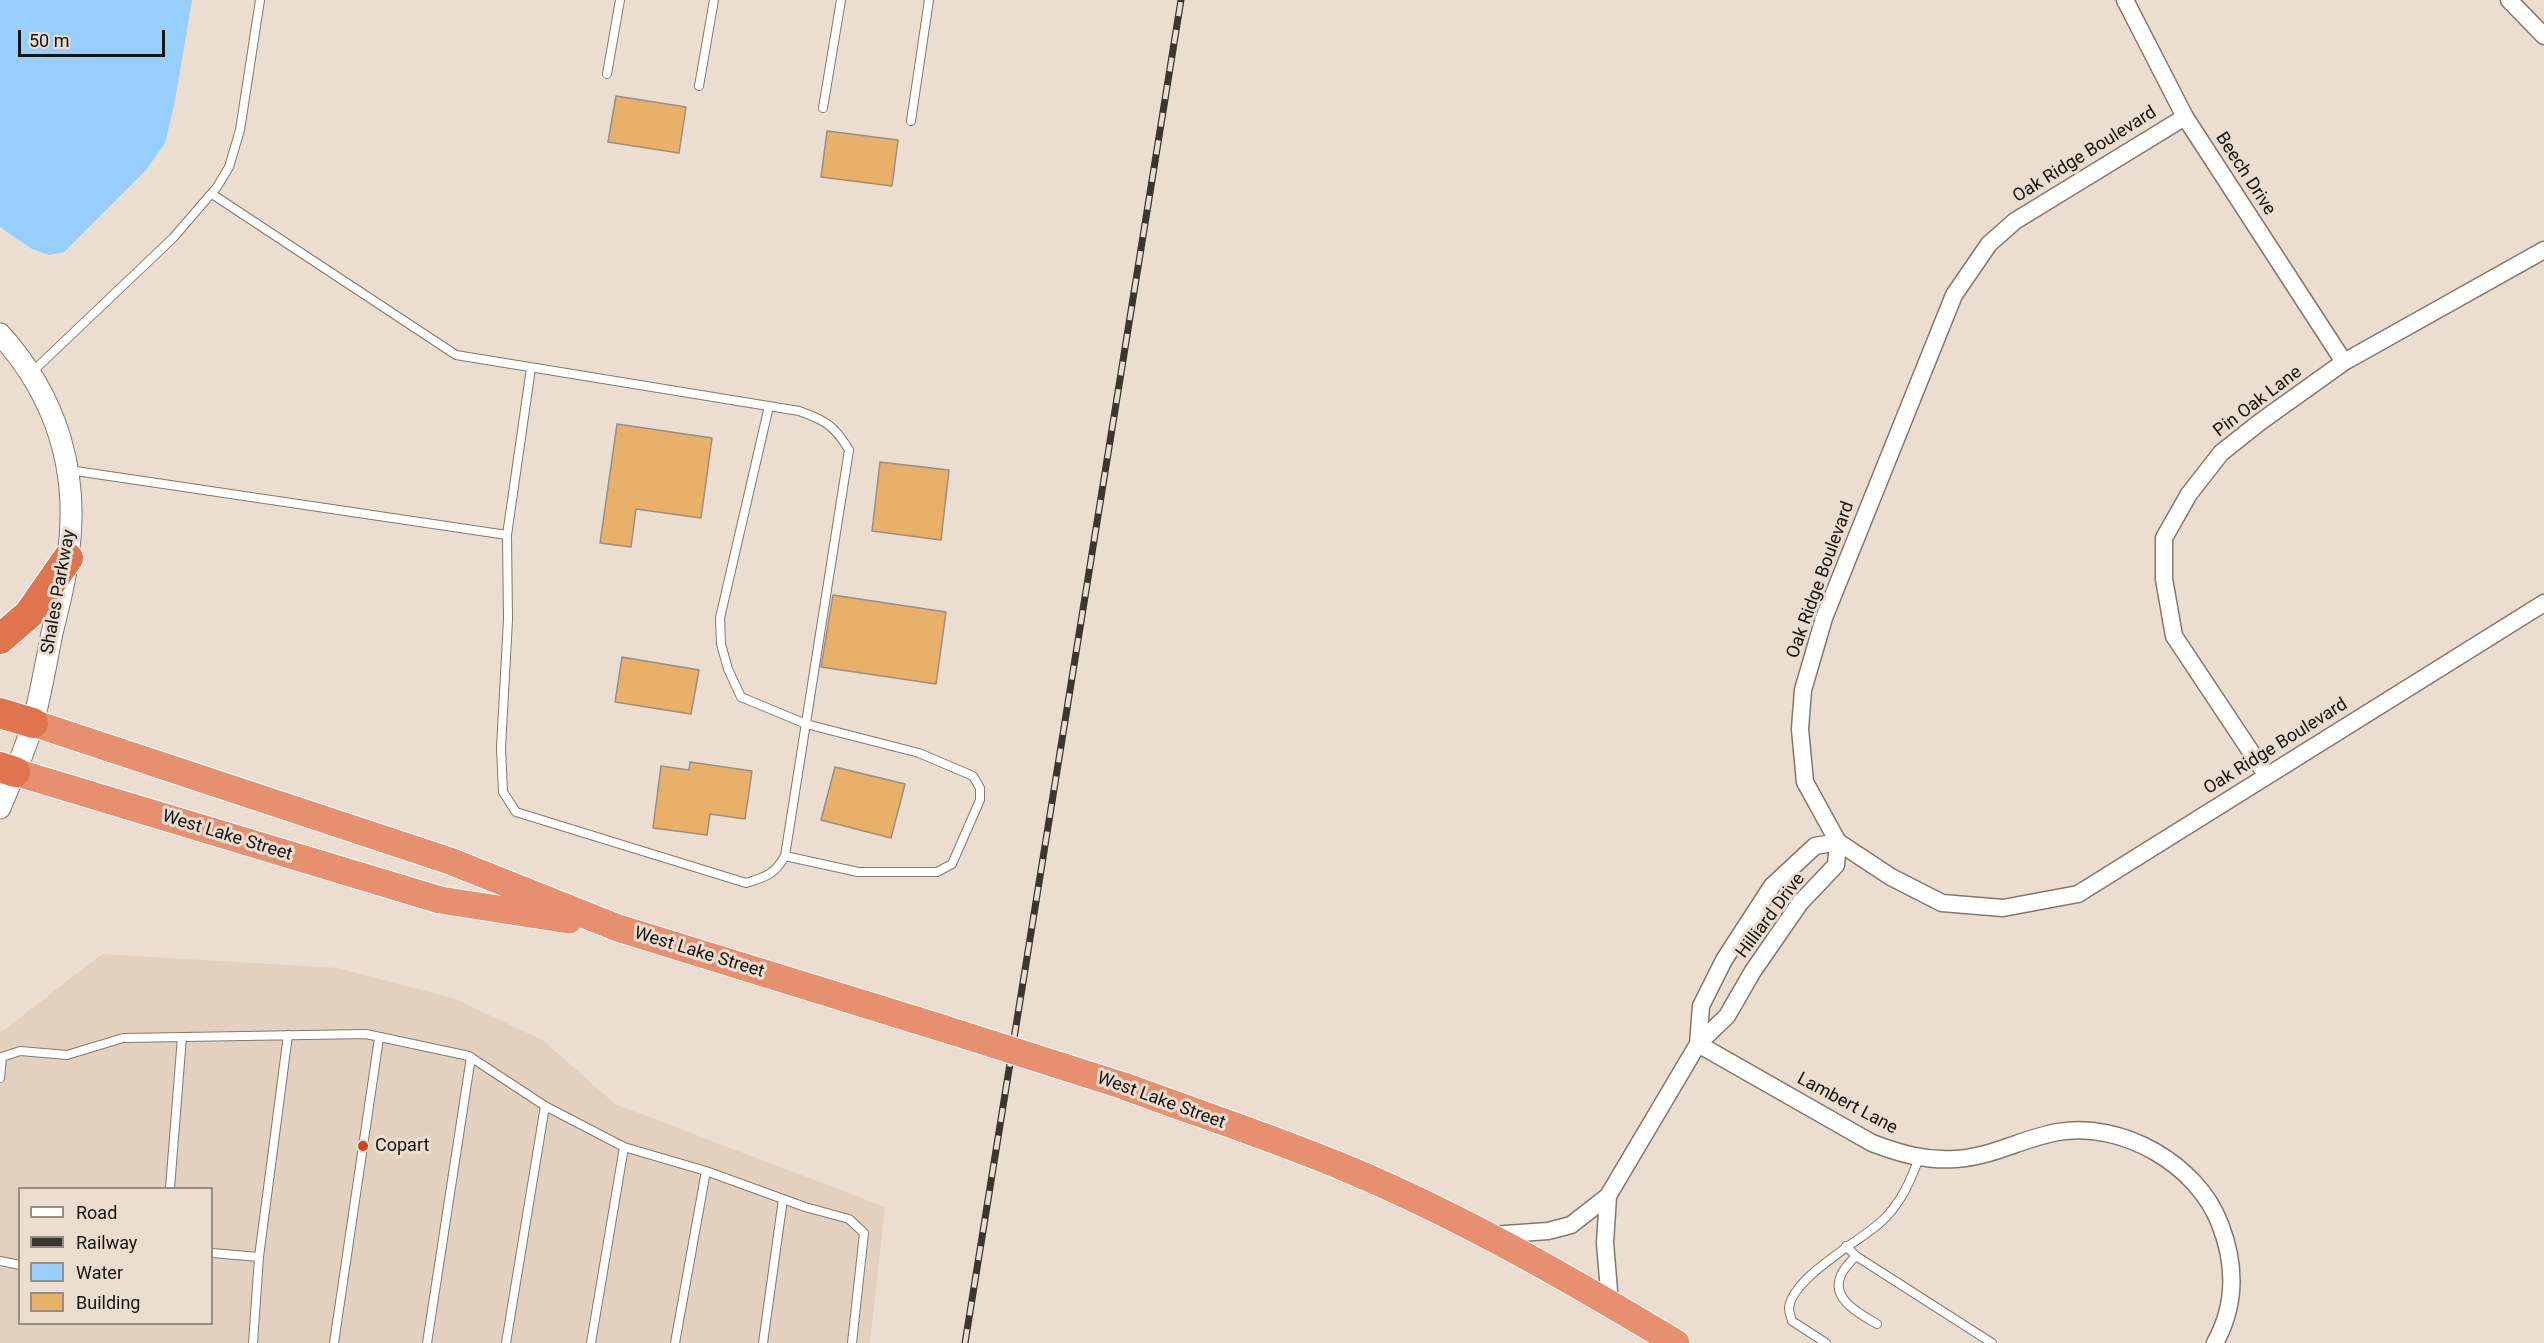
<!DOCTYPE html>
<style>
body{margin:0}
#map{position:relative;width:2544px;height:1343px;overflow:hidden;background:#ebded1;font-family:Roboto,sans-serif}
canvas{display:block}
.legend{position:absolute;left:18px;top:1187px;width:195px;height:138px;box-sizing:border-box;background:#ebded1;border:2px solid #968d83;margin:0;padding:8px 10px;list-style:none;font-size:18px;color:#17130e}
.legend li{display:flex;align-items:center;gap:12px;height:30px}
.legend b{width:30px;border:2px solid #968d83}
.scale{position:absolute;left:18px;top:30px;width:147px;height:27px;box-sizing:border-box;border:3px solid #17130e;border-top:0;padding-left:8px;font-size:18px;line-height:21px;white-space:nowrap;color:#17130e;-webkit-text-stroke:4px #ebded1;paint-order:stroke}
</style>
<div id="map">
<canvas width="2544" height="1343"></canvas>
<ul class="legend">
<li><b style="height:8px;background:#fff"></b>Road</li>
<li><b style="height:8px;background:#3b362f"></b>Railway</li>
<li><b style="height:16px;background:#96cefd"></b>Water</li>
<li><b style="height:16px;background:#e9b06a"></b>Building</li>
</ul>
<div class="scale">50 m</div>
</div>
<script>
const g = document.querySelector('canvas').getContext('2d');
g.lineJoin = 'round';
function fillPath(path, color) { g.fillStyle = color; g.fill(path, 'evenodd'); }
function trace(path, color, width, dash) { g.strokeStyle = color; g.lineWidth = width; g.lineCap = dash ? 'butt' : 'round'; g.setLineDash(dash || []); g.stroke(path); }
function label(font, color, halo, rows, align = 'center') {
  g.font = font + ' Roboto,sans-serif'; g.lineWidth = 6; g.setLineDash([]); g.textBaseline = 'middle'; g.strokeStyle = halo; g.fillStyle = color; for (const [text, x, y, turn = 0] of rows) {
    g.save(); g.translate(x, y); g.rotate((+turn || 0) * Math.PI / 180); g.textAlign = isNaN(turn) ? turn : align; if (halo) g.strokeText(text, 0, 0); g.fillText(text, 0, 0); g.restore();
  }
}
fillPath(new Path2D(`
 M 102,954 L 338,968 L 455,999 L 544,1041 L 615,1104 L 885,1207 L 870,1343 L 0,1343 L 0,1033 ZM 20,1188 L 212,1188 L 212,1324 L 20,1324 Z`), '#e3d0be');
fillPath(new Path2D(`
 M 0,0 L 192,0 L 174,106 L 165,143 L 146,170 L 64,252 L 49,255 L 32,249 L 0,227 Z`), '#96cefd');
const building = new Path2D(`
 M 616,96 L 686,107 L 679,153 L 608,142 Z
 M 827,131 L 898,140 L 892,186 L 821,177 Z
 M 617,424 L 712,438 L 701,518 L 636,509 L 631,547 L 600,543 Z
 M 880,462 L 949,470 L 941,540 L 872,531 Z
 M 833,595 L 946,612 L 936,684 L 821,667 Z
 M 622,657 L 699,670 L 691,714 L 615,702 Z
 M 690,762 L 752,771 L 745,819 L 710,814 L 707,835 L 653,828 L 661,766 L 689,770 Z
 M 835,767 L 905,784 L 891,838 L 821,820 Z`);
fillPath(building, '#e9b06a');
trace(building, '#998e82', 1.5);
const service = new Path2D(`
 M 607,74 L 620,0
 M 699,86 L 714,0
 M 823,108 L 841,0
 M 911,121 L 929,0
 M 30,374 L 173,238 L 217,187 L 229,167 L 240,130 L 260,0
 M 769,406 L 720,618 L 721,644 L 728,669 L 741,697 L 806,724 L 919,753 L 973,776 L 980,788 L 980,800 L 952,864 L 937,872 L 858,872 L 785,856
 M 69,470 L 507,535 L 508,620 L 501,748 L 503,792 L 516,812 L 746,883 C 766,877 775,874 785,856 L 849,450 C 835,426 825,420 799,411 L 456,355 L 212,194
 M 507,535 L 531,368
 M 0,1078 L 2,1057 L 20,1051 L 67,1055 L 123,1038 L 366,1034 L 469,1056 L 545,1106 L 624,1147 L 706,1171 L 805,1207 L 849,1219 L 864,1233 L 852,1343
 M 170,1188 L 182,1037
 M 1846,1246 L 1856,1256 L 1992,1343
 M 212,1253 L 259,1257 L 288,1035
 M 1856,1256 C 1851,1261 1844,1268 1841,1275 C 1830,1299 1860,1314 1877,1324
 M 0,1261 L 20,1265
 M 253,1343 L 259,1257
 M 334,1343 L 379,1038
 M 427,1343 L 471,1057
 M 506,1343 L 545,1106
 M 591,1343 L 624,1147
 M 675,1343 L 706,1171
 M 763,1343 L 783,1199
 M 1826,1343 L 1792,1321 C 1791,1317 1789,1312 1789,1308 C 1792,1277 1862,1240 1882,1221 C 1901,1203 1910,1182 1919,1158`);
const minor = new Path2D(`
 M 2125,0 L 2185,117 L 2344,362
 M 2509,0 L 2544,36
 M 2185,117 L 2015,221 L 1989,244 L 1954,295 L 1824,618 L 1803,690 L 1800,729 L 1805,782 L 1838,842 L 1891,877 L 1942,903 L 2003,908 L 2078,894 L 2544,603
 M 2267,776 L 2174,636 L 2164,579 L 2164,538 L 2189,494 L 2221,453 L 2260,422 L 2344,362 L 2544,250
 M 1698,1044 L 1872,1143 C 1901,1154 1926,1161 1956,1159 C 1992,1157 2023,1138 2058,1132 C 2122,1121 2197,1164 2220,1224 C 2236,1265 2236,1305 2215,1343
 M 1608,1196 L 1605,1243 L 1610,1303
 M 1491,1235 L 1548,1231 L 1571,1225 L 1608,1196 L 1698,1044 L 1727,1016 L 1753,971 L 1800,903 L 1836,865 L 1838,842 L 1815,846 L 1772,886 L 1724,960 L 1701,1006 L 1698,1044`);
const tertiary = new Path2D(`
 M 0,334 C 57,397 80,473 68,557 C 65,583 58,608 52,633 C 46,663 41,693 33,723 C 25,752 11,780 0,808`);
const trunk = new Path2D(`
 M 33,723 L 450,861 L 618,928 L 945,1029
 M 15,772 L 440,900 L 569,920
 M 1124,1086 C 1199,1114 1277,1139 1350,1170 C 1464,1218 1571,1280 1676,1343`);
const motorway = new Path2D(`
 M 0,639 L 29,614 L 68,558
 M 0,713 L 33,723
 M 0,767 L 15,772`);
trace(service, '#84786d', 10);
trace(minor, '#84786d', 19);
trace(tertiary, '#84786d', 23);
trace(trunk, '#fff', 29);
trace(motorway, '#fff', 32);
trace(service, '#fff', 8);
trace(minor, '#fff', 16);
trace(tertiary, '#fff', 21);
trace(trunk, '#e69070', 27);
trace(motorway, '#df744d', 30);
const rail = new Path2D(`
 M 965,1343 L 1181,0`);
trace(rail, '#3b362f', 7);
trace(rail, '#ebded1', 4.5, [14]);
const trunkBridge = new Path2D(`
 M 945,1029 L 1124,1086`);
trace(trunkBridge, '#fff', 29, []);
trace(trunkBridge, '#e69070', 27);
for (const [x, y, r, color] of [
 [363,1146,6,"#ce461b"]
]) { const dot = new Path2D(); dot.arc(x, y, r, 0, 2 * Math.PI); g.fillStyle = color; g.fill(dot); trace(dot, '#ebded1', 2); }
label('18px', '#17130e', '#ebded1', [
 ["Oak Ridge Boulevard",2085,155,-32],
 ["Beech Drive",2245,174,57],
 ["Pin Oak Lane",2258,402,-37],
 ["Oak Ridge Boulevard",1821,580,-70],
 ["Shales Parkway",59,592,-80],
 ["Oak Ridge Boulevard",2276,747,-32],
 ["West Lake Street",227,836,17],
 ["Hilliard Drive",1771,916,-53],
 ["West Lake Street",699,953,17],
 ["West Lake Street",1161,1101,20],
 ["Lambert Lane",1847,1104,28]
]);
label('18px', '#17130e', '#ebded1', [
 ["Copart",375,1146]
], 'left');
</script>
